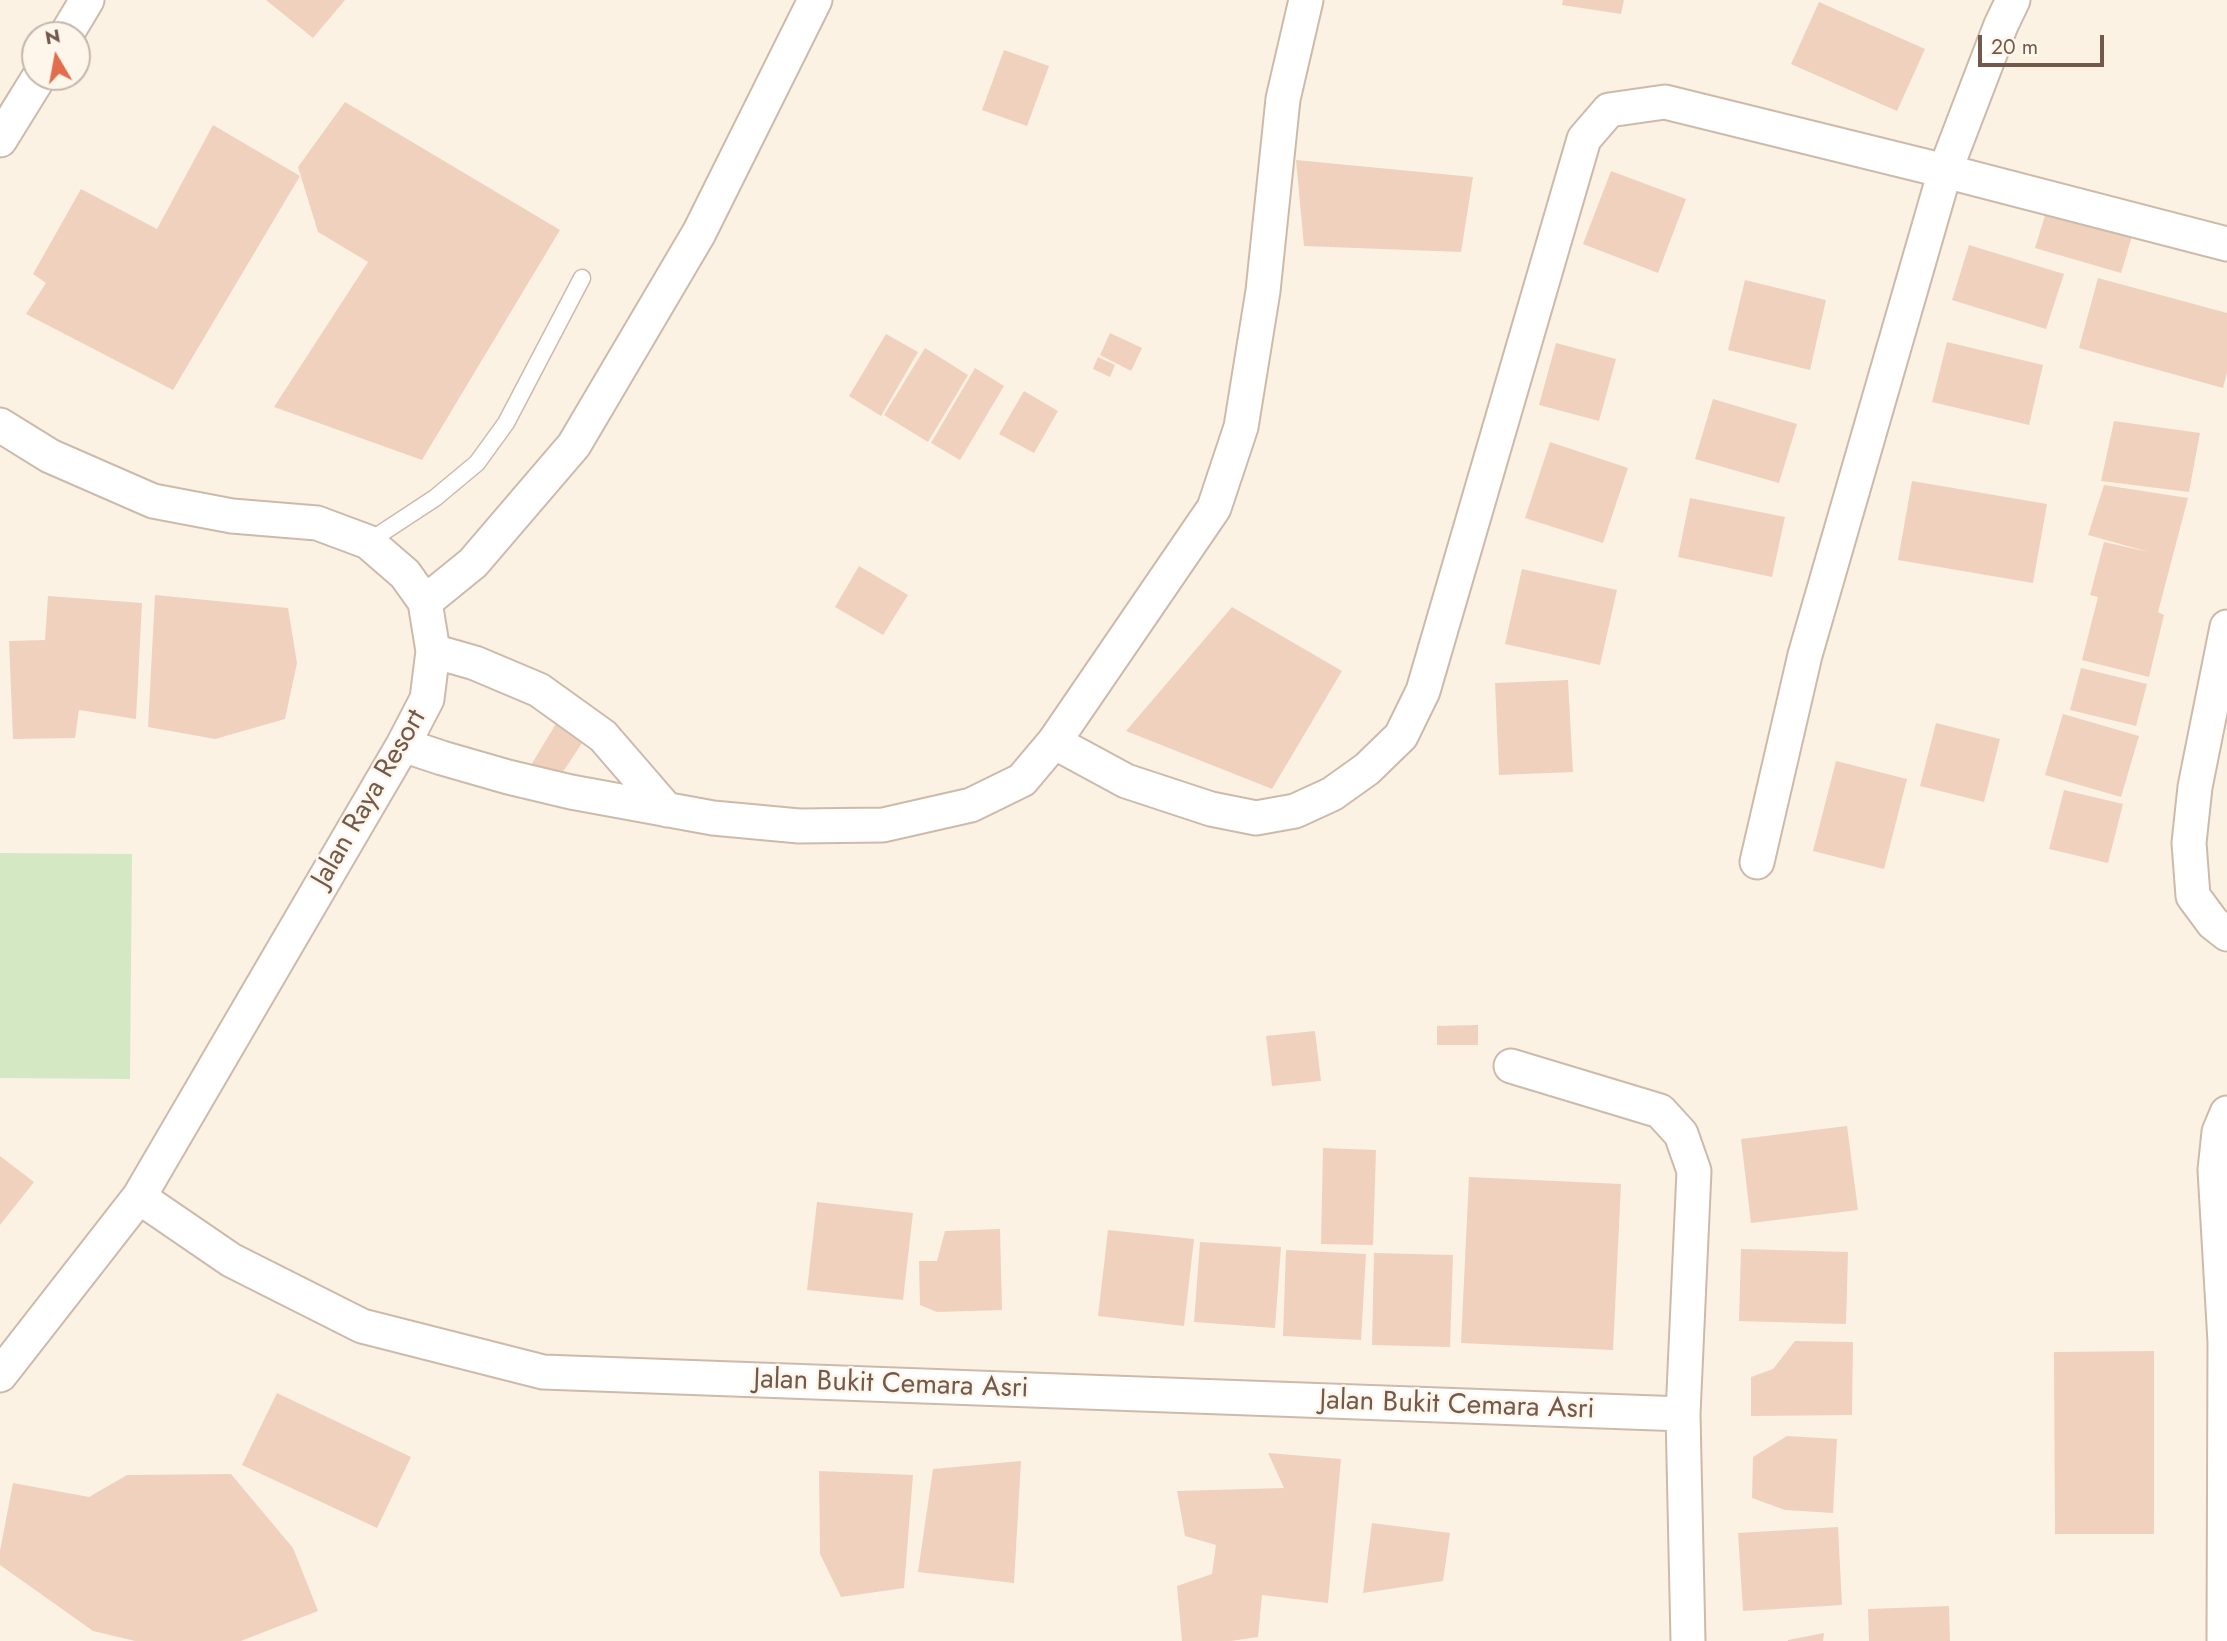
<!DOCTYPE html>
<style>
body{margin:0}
#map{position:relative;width:2227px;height:1641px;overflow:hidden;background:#fbf2e4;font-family:Jost,sans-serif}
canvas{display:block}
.north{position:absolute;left:21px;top:21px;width:70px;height:70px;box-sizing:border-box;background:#fef6ea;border:2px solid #c6b7aa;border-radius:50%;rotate:350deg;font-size:19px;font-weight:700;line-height:28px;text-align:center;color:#73594b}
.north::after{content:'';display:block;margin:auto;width:24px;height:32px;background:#e16d4d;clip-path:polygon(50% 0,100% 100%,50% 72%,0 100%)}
.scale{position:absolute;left:1978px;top:35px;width:126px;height:32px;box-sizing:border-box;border:4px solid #73594b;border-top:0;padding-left:9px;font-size:21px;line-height:24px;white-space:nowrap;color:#73594b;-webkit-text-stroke:5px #fef6ea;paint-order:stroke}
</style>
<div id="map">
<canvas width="2227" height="1641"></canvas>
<div class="north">N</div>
<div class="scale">20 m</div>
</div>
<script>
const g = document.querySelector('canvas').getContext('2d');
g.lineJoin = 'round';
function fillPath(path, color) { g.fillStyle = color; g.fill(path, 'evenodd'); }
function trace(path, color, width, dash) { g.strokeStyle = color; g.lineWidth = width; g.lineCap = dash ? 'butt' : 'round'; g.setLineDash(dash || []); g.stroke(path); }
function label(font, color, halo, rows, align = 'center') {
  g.font = font + ' Jost,sans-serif'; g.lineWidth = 5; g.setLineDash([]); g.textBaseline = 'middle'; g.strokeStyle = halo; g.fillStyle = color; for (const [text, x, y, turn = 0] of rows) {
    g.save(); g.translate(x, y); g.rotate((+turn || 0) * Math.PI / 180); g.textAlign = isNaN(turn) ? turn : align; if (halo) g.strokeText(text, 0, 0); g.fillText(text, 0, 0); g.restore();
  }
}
fillPath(new Path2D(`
 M 0,853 L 132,854 L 130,1079 L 0,1078 Z`), '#d3e8c3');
fillPath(new Path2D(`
 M 266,0 L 345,0 L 313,38 Z
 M 1563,0 L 1624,0 L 1621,14 L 1562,5 Z
 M 1819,2 L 1925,49 L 1897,111 L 1791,64 Z
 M 1004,50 L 1049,66 L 1027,126 L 982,110 Z
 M 345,102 L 560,230 L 422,460 L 274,407 L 368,262 L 318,232 L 298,167 Z
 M 213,125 L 300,176 L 173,390 L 26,314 L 46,283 L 33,274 L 81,189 L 157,229 Z
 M 1296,160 L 1473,177 L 1461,252 L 1304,246 Z
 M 1611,171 L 1686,199 L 1658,273 L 1583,244 Z
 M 2047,209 L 2133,233 L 2121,273 L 2035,248 Z
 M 1969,245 L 2064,274 L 2046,329 L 1952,300 Z
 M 2098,278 L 2227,313 L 2227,372 L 2223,388 L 2079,348 Z
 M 1745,280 L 1826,300 L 1810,370 L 1728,350 Z
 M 1110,333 L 1142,348 L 1131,371 L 1100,355 Z
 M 886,334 L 918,352 L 881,416 L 849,396 Z
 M 1947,342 L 2043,365 L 2029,425 L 1932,402 Z
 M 1556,343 L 1616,359 L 1599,421 L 1539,405 Z
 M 925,348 L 968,375 L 928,442 L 884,415 Z
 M 1098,357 L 1115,365 L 1110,377 L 1093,369 Z
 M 975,368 L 1004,386 L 960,460 L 931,443 Z
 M 1024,391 L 1058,411 L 1034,453 L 999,434 Z
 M 1713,399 L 1797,424 L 1779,483 L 1695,459 Z
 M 2114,421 L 2200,433 L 2189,492 L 2101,481 Z
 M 1550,442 L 1628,468 L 1603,543 L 1525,518 Z
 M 1912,481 L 2047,504 L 2033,583 L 1898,560 Z
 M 2104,485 L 2188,498 L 2158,612 L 2164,615 L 2149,677 L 2082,660 L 2098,597 L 2090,595 L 2104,542 L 2149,552 L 2088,535 Z
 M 1690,498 L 1785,517 L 1772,577 L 1678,557 Z
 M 859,566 L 908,595 L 883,635 L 835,607 Z
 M 1522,569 L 1617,590 L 1600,665 L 1505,644 Z
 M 155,595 L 288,608 L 297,663 L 285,719 L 215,739 L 148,727 Z
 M 48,596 L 142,603 L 136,719 L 79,710 L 75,738 L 13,739 L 9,641 L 45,640 Z
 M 1232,607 L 1342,671 L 1272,789 L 1126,731 Z
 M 2081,668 L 2147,684 L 2136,726 L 2070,710 Z
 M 1568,680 L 1573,772 L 1499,775 L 1495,683 Z
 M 2063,714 L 2139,736 L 2121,797 L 2045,775 Z
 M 557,722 L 584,740 L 557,781 L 531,765 Z
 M 1936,723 L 2000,739 L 1984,802 L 1920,786 Z
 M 1836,761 L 1907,779 L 1884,869 L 1813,851 Z
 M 2064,790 L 2123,804 L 2108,863 L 2049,849 Z
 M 1478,1025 L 1478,1045 L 1437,1045 L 1437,1026 Z
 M 1315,1031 L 1321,1081 L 1272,1086 L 1266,1036 Z
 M 1847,1126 L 1858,1210 L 1751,1223 L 1741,1139 Z
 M 1323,1148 L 1376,1150 L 1373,1245 L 1321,1244 Z
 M 0,1156 L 34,1182 L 0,1225 Z
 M 1469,1177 L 1621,1184 L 1613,1350 L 1461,1343 Z
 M 817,1202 L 913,1213 L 903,1300 L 807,1290 Z
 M 1000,1229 L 1002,1310 L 937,1312 L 920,1305 L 919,1261 L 937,1261 L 945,1231 Z
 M 1108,1230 L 1194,1239 L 1184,1326 L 1098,1316 Z
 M 1200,1242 L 1281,1247 L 1275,1328 L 1194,1322 Z
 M 1741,1249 L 1848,1252 L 1846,1324 L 1739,1321 Z
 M 1286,1250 L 1366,1254 L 1361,1340 L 1283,1336 Z
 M 1374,1253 L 1453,1255 L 1450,1347 L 1372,1345 Z
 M 1795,1341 L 1853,1342 L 1852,1415 L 1751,1416 L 1751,1377 L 1773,1369 Z
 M 2154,1351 L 2154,1534 L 2055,1534 L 2054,1352 Z
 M 277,1393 L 411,1457 L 377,1528 L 242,1465 Z
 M 1787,1436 L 1837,1439 L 1833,1513 L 1785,1510 L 1752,1498 L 1753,1457 Z
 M 1268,1453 L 1341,1459 L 1328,1603 L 1262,1595 L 1258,1637 L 1231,1641 L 1182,1641 L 1177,1586 L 1212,1574 L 1216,1545 L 1185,1536 L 1177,1491 L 1284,1488 Z
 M 1021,1461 L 1014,1583 L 918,1572 L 933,1469 Z
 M 819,1471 L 913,1475 L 904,1588 L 841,1597 L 820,1554 Z
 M 231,1474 L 293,1548 L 318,1611 L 241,1641 L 135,1641 L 93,1631 L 0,1565 L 0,1551 L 13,1483 L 89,1497 L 127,1475 Z
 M 1372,1523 L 1450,1533 L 1443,1581 L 1363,1593 Z
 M 1838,1527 L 1842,1605 L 1743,1611 L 1738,1533 Z
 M 1949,1606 L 1950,1641 L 1869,1641 L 1868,1609 Z
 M 1824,1633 L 1823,1641 L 1788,1641 L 1788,1640 Z`), '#f0d1bd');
const service = new Path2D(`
 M 368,542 L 435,498 L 477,463 L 506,423 L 582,278`);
const minor = new Path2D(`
 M 66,35 L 87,0
 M 0,140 L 39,77
 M 0,425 L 50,456 L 153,501 L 232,516 L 317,523 L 368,542 L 405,574 L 425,602 L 433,651 L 427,699 L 403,745 L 139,1197 L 0,1375
 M 425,602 L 473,563 L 574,445 L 699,233 L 815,0
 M 2227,627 L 2195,787 L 2189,843 L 2193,896 L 2213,923 L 2227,934
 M 433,651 L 475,663 L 539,690 L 603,736 L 667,810
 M 1054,742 L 1126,781 L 1211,809 L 1256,818 L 1295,811 L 1332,794 L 1367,769 L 1401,736 L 1423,691 L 1584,139 L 1609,110 L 1665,102 L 1945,171 L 2227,244
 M 403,745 L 442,758 L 508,777 L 571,792 L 713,818 L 799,826 L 883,825 L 971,805 L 1022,780 L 1054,742 L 1214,508 L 1241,427 L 1263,291 L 1283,99 L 1306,0
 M 1757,862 L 1805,655 L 1945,171 L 2001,25 L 2013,0
 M 1511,1066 L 1660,1111 L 1681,1134 L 1694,1171 L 1683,1414 L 1688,1641
 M 139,1197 L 231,1260 L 362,1326 L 543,1372 L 1683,1414
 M 2224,1641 L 2225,1342 L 2215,1170 L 2219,1132 L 2227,1113`);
trace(service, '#cdbaab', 19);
trace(minor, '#cdbaab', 37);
trace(service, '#fff', 16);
trace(minor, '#fff', 33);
label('28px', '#73594b', '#fef6ea', [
 ["Jalan Raya Resort",370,799,-60],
 ["Jalan Bukit Cemara Asri",891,1385,2],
 ["Jalan Bukit Cemara Asri",1457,1406,2]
]);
</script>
